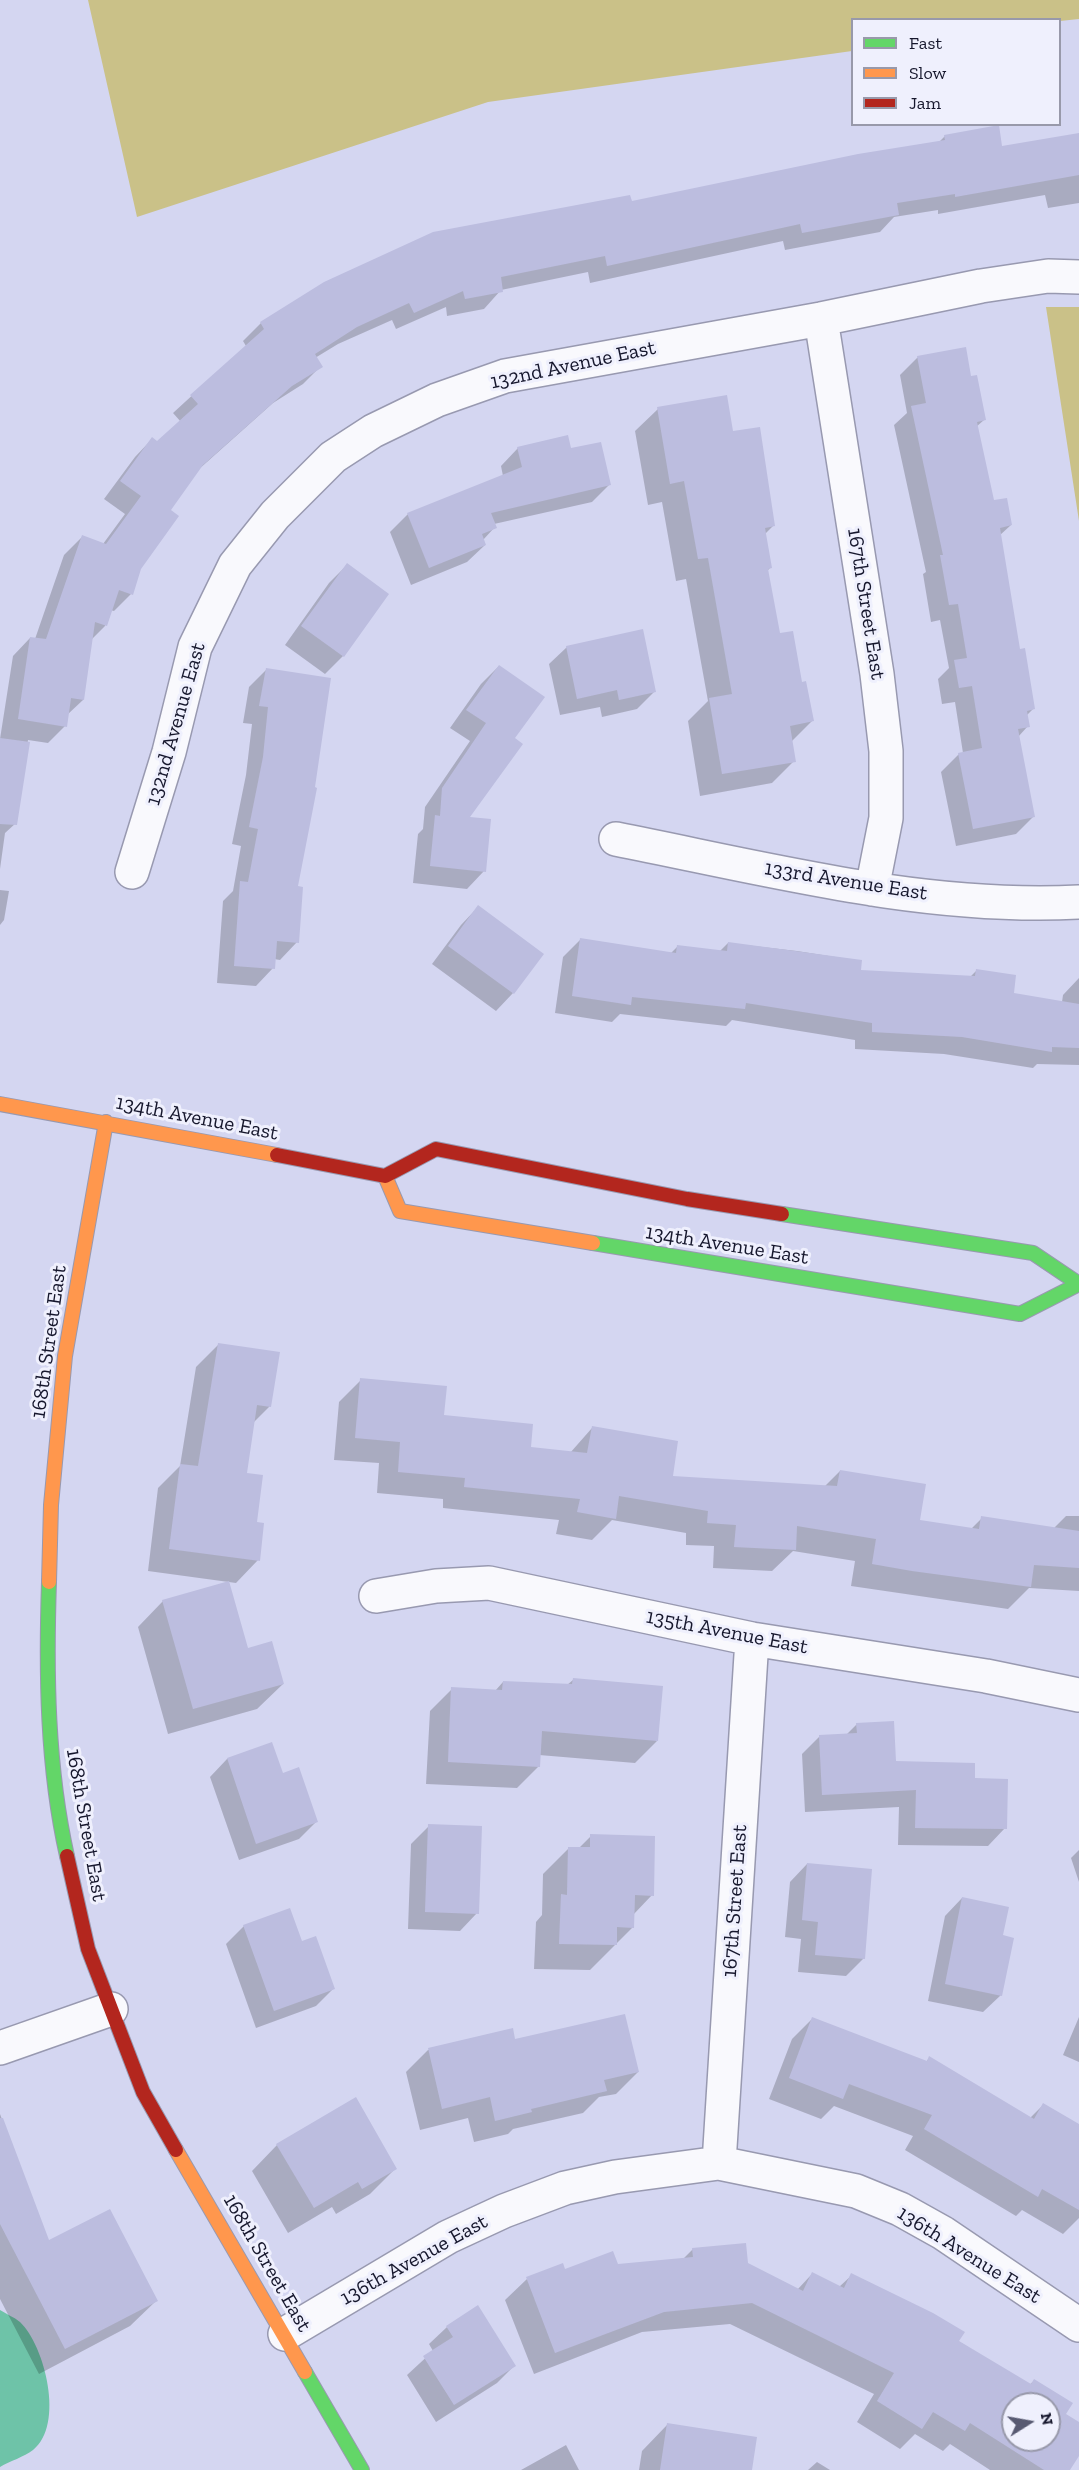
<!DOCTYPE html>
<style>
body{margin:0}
#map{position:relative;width:1079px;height:2470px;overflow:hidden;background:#d4d6f1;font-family:"Zilla Slab",serif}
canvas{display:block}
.legend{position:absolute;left:851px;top:18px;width:210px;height:108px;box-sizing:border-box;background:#eff0fd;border:2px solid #9899aa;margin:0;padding:8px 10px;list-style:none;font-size:18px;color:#16172d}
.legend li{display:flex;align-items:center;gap:12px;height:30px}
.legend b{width:30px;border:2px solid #9899aa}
.north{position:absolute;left:1001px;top:2392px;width:60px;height:60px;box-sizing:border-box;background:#eff0fd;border:2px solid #9899aa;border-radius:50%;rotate:79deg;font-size:16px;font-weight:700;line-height:24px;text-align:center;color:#16172d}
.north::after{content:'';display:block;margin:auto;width:21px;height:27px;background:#585a72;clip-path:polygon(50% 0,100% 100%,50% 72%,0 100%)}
</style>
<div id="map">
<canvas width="1079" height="2470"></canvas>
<ul class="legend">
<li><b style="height:8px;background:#63d668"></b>Fast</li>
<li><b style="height:8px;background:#ff974d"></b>Slow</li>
<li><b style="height:8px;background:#b3261e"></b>Jam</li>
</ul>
<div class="north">N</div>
</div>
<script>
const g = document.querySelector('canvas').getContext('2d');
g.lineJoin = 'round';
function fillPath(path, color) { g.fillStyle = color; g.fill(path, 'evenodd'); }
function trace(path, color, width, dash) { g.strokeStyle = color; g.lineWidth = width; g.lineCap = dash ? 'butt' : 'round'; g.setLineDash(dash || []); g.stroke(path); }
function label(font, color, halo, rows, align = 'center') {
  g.font = font + ' "Zilla Slab",serif'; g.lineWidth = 6; g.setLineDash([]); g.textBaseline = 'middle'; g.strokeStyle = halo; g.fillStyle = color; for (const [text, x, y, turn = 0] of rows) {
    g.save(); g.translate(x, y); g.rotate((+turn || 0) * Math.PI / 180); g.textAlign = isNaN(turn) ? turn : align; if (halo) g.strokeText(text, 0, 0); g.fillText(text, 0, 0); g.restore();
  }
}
fillPath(new Path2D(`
 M 88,0 L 1079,0 L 1079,19 L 1060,21 L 852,20 L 852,51 L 488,102 L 137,217 Z
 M 1046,307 L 1079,307 L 1079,521 Z`), '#cac188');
fillPath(new Path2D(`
 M 0,2310 C 6,2314 14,2317 20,2322 C 45,2346 65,2425 33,2450 C 24,2457 10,2461 0,2467 Z`), '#6ec3a8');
fillPath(new Path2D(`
 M 1079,134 L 1079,203 L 1048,208 L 1045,195 L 938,214 L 938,210 L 894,217 L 880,232 L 785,250 L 783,241 L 590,283 L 588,272 L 501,290 L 484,309 L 447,316 L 446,307 L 396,329 L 392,320 L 338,344 L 315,358 L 321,366 L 303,384 L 273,403 L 198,470 L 168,510 L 140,568 L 131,594 L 114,611 L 110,610 L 105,626 L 91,640 L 83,700 L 67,715 L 65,726 L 48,743 L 28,740 L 16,823 L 5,833 L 0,869 L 0,739 L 13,656 L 30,638 L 35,639 L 64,555 L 82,537 L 103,544 L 125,514 L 104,499 L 135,457 L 152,439 L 157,443 L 181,422 L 173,413 L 246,346 L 243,341 L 261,323 L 325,283 L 630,203 L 939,142 L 945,136 L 1001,148 Z
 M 918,357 L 970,378 L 984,420 L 976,427 L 993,502 L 1011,525 L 999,536 L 1019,650 L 1033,709 L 1026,716 L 1028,726 L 1018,737 L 1033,817 L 1016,834 L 956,846 L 941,772 L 959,754 L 963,753 L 955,702 L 942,704 L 938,679 L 949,668 L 940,620 L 931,622 L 923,574 L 926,572 L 894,425 L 907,413 L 900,375 Z
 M 658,409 L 731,433 L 773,526 L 765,534 L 770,568 L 767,571 L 779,635 L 801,684 L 812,721 L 791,742 L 794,761 L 772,783 L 700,796 L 688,721 L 708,701 L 686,579 L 676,581 L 662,502 L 648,505 L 635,431 Z
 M 518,448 L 570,450 L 610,484 L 592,502 L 494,524 L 495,527 L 483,540 L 485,545 L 467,562 L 411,585 L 390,532 L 408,514 L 503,476 L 501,466 Z
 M 347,565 L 387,594 L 343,656 L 325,674 L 285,645 L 329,583 Z
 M 567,647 L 654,692 L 637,709 L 602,717 L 600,707 L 560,715 L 549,664 Z
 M 499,666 L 513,739 L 468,818 L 484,871 L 467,889 L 413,883 L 418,834 L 423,829 L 425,807 L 470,741 L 450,728 L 481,684 Z
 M 266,670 L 297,888 L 297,942 L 280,960 L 274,959 L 273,968 L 256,986 L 217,983 L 223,901 L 233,891 L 241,846 L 232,844 L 246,775 L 252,724 L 243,723 L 249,687 Z
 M 0,890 L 9,891 L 4,920 L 0,925 Z
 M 478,907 L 513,993 L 496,1011 L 432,964 L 461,925 Z
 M 581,939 L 670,954 L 677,947 L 720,951 L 728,943 L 797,951 L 861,961 L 859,971 L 970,977 L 977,970 L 1012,994 L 1062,1002 L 1063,995 L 1079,978 L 1079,1065 L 1037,1064 L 1033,1068 L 944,1054 L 855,1049 L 855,1040 L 732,1020 L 726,1026 L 620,1014 L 612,1022 L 555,1013 L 563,957 Z
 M 219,1344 L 270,1406 L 252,1424 L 245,1474 L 255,1524 L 258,1560 L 236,1583 L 148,1571 L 158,1488 L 180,1466 L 196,1367 Z
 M 361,1380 L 443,1416 L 529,1449 L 570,1453 L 592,1428 L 671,1477 L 825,1486 L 840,1471 L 918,1522 L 971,1529 L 982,1518 L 1053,1529 L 1066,1516 L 1079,1516 L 1079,1591 L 1029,1588 L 1008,1609 L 851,1586 L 855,1561 L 793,1551 L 772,1571 L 713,1568 L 714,1546 L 686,1545 L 686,1533 L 612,1520 L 592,1540 L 556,1534 L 559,1520 L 443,1508 L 443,1499 L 377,1493 L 379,1463 L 334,1460 L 339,1402 Z
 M 163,1601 L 247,1650 L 283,1684 L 257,1709 L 168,1734 L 138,1627 Z
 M 573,1680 L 657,1741 L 635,1763 L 539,1755 L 539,1766 L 517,1788 L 426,1784 L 430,1711 L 452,1689 L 495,1691 L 503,1682 L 567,1685 Z
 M 857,1724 L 895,1763 L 973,1780 L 1005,1828 L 988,1846 L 898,1845 L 899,1807 L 805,1812 L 802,1754 L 820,1736 L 846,1735 Z
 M 271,1744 L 282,1774 L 316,1822 L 299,1839 L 239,1860 L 210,1777 L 227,1759 Z
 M 429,1826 L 477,1913 L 460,1931 L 408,1929 L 411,1844 Z
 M 591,1836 L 652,1895 L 633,1915 L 633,1927 L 590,1970 L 534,1969 L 536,1922 L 542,1915 L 543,1874 L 569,1848 L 578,1849 Z
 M 1079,1850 L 1079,1882 L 1071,1858 Z
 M 807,1864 L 864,1958 L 846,1976 L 798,1972 L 801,1939 L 785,1937 L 790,1882 Z
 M 962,1898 L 1002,1937 L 1001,1995 L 983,2012 L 928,2001 L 945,1916 Z
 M 244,1926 L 301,1943 L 333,1989 L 316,2006 L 256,2028 L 226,1944 Z
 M 1079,2017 L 1079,2062 L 1063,2055 Z
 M 812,2019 L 926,2062 L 929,2058 L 1030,2118 L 1043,2105 L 1079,2126 L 1079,2218 L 1063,2234 L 1022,2210 L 1016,2216 L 905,2150 L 913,2136 L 834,2106 L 821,2119 L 769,2099 L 792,2039 Z
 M 511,2030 L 514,2041 L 638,2072 L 616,2094 L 599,2097 L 583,2113 L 513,2129 L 508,2134 L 474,2142 L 468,2118 L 420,2130 L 406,2072 L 428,2050 Z
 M 0,2114 L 48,2243 L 156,2301 L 130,2326 L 39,2374 L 0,2299 Z
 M 277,2145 L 395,2169 L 370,2194 L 336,2214 L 332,2207 L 288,2233 L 252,2171 Z
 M 693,2249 L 746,2264 L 797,2290 L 812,2274 L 839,2287 L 852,2275 L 1029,2385 L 1034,2381 L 1064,2414 L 1079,2424 L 1079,2453 L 1068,2470 L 990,2470 L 950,2444 L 943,2451 L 915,2434 L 900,2449 L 857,2422 L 874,2394 L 730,2324 L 642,2332 L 534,2374 L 505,2300 L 527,2279 L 564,2271 L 683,2259 ZM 1013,2404 L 1049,2404 L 1049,2440 L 1013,2440 Z
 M 447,2327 L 515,2365 L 497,2383 L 436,2422 L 407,2375 L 433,2351 L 429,2344 Z
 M 667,2425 L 750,2470 L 639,2470 L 642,2451 Z
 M 566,2445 L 579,2470 L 521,2470 Z
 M 817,2462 L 830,2470 L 808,2470 Z`), '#0003');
fillPath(new Path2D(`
 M 999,125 L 1002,146 L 1079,133 L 1079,175 L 955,197 L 955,194 L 897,203 L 899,215 L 802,233 L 800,224 L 607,266 L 605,256 L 501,277 L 503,292 L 465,299 L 463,291 L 414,313 L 409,303 L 357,327 L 315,354 L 323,367 L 292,386 L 203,465 L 171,510 L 179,516 L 141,569 L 133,595 L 119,590 L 107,626 L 95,622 L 84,700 L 71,698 L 67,727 L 18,719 L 30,637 L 46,639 L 82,535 L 106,544 L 141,496 L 120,481 L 152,437 L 157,441 L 198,404 L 190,395 L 264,329 L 260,322 L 324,282 L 433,232 L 630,195 L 632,201 L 858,154 L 945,140 L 944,135 Z
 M 966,347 L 971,376 L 977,375 L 986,420 L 977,422 L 994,500 L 1007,498 L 1012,525 L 1000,528 L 1020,649 L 1025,648 L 1035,709 L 1027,711 L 1030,727 L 1018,729 L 1035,817 L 973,829 L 958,753 L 982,748 L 972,686 L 959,688 L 954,660 L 967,658 L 958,604 L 949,605 L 940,555 L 943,555 L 911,406 L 926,403 L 917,356 Z
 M 727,395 L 733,431 L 760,427 L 775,526 L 765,528 L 772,568 L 768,569 L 780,633 L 793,631 L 802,682 L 806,681 L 814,721 L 790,726 L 796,762 L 722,774 L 709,698 L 732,694 L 708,558 L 698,559 L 684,481 L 670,484 L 657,407 Z
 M 568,435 L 571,448 L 601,442 L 611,485 L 491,513 L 497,528 L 482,534 L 486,545 L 429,568 L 407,513 L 522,467 L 517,447 Z
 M 347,563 L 389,594 L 344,657 L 301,626 Z
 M 643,629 L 656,692 L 619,700 L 617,690 L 577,699 L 566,646 Z
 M 499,665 L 545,697 L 515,738 L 523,744 L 470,817 L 491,819 L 486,872 L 430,866 L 435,815 L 440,816 L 442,788 L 486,723 L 466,710 Z
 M 266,668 L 331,678 L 315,787 L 317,788 L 298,886 L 303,887 L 299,943 L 277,941 L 275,969 L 234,966 L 240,881 L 248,882 L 258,829 L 249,827 L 263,757 L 268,707 L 259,706 Z
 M 0,738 L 30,742 L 17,825 L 0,824 Z
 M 478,905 L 544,954 L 514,994 L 448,946 Z
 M 580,938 L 676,953 L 677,945 L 727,951 L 728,942 L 862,960 L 861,970 L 975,976 L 976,969 L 1016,975 L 1014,993 L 1079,1004 L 1079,1048 L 1052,1047 L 1052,1052 L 962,1037 L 872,1032 L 872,1023 L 746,1003 L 745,1009 L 632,997 L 631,1005 L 572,996 Z
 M 218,1343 L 280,1352 L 271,1407 L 257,1405 L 247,1473 L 263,1475 L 257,1522 L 264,1523 L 260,1561 L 169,1549 L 180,1464 L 198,1466 Z
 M 360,1378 L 447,1386 L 444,1415 L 533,1424 L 531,1447 L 587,1453 L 592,1426 L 678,1441 L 673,1476 L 837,1486 L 840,1470 L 926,1484 L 920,1520 L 979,1529 L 981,1516 L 1079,1531 L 1079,1568 L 1034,1565 L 1031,1587 L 912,1571 L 872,1564 L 876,1539 L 797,1526 L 796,1550 L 734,1547 L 736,1525 L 707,1523 L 708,1511 L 619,1496 L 616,1519 L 577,1512 L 580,1499 L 464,1487 L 465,1478 L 398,1472 L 400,1442 L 355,1438 Z
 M 229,1581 L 248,1648 L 272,1641 L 284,1684 L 193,1709 L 162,1600 Z
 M 573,1678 L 663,1686 L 658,1741 L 542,1731 L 540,1767 L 448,1762 L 451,1687 L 502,1690 L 503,1681 L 572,1684 Z
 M 894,1721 L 896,1761 L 975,1763 L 975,1778 L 1008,1779 L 1007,1829 L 915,1828 L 916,1790 L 822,1795 L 819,1735 L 857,1733 L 856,1723 Z
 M 272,1742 L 283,1773 L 299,1767 L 318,1822 L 256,1844 L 227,1758 Z
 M 428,1824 L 482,1826 L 479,1914 L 425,1912 Z
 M 590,1834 L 655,1836 L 654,1896 L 635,1895 L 634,1928 L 617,1927 L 617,1945 L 559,1944 L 561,1894 L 567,1895 L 568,1847 L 590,1847 Z
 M 807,1863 L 872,1869 L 865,1959 L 815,1955 L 818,1922 L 802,1920 Z
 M 962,1897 L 1009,1907 L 1003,1935 L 1014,1938 L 1002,1996 L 945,1984 Z
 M 290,1908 L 302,1941 L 316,1936 L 335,1989 L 274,2011 L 243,1925 Z
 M 625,2014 L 639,2072 L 604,2080 L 607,2091 L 531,2109 L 532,2112 L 495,2121 L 490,2097 L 442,2109 L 428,2048 L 513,2028 L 515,2039 Z
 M 812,2017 L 927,2061 L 929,2056 L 1034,2119 L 1043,2103 L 1079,2124 L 1079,2210 L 1042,2189 L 1038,2197 L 924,2129 L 932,2115 L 849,2084 L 843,2099 L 789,2078 Z
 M 356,2097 L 397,2169 L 362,2189 L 358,2182 L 314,2208 L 276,2144 Z
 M 0,2118 L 3,2118 L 49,2240 L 110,2209 L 158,2301 L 65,2349 L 0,2224 Z
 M 746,2243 L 748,2263 L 803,2291 L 812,2272 L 844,2288 L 851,2273 L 933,2313 L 965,2332 L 959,2341 L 1031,2384 L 1034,2379 L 1073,2403 L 1066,2414 L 1079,2422 L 1079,2456 L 1070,2470 L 1044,2470 L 970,2423 L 965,2431 L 933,2412 L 922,2429 L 877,2401 L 894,2373 L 752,2303 L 664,2312 L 555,2353 L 526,2277 L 563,2263 L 565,2269 L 613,2251 L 618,2264 L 693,2257 L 692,2248 ZM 1013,2404 L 1049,2404 L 1049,2440 L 1013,2440 Z
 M 478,2305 L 516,2366 L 454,2405 L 423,2356 L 453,2337 L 446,2326 Z
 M 667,2423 L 757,2437 L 752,2470 L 660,2470 Z`), '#bcbddf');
const street = new Path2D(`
 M 821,319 L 877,674 L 886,751 L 886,818 L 872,889
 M 616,839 C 768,869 923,910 1079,902
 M 132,872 L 169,752 L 195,647 L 235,565 L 275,515 L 333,457 L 373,431 L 437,400 L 505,376 L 821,319 L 981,286 L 1048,276 L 1079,277
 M 376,1596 L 436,1586 L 489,1583 L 752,1639 L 986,1676 L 1079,1695
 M 0,2048 L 111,2009
 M 719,2163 L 752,1639
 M 285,2334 L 448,2237 L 504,2211 L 565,2188 L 615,2177 L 719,2163 L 856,2191 L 900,2209 L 943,2233 L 1079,2325`);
const fast = new Path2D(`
 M 782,1214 L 1033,1253 L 1079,1284
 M 593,1243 L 1020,1314 L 1079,1284
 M 49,1582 C 46,1673 47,1767 67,1856
 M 305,2372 L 362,2470`);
const slow = new Path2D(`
 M 0,1104 L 277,1155
 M 385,1176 L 400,1211 L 593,1243
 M 49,1582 L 51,1505 L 65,1356 L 106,1122
 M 176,2150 L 305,2372`);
const jam = new Path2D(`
 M 277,1155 L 385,1176 L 436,1149 L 687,1199 L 782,1214
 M 67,1856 L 88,1949 L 143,2092 L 176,2150`);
trace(street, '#9899b0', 36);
trace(fast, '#9899b0', 16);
trace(slow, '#9899b0', 16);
trace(jam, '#9899b0', 16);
trace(street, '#f9f9fd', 33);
trace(fast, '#63d668', 14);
trace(slow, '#ff974d', 14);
trace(jam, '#b3261e', 14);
label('21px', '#16172d', '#eff0fd', [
 ["132nd Avenue East",573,365,-12],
 ["167th Street East",866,604,81],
 ["132nd Avenue East",176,724,-74],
 ["133rd Avenue East",846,881,9],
 ["134th Avenue East",197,1118,11],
 ["134th Avenue East",727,1245,9],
 ["168th Street East",49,1342,-82],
 ["135th Avenue East",727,1632,11],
 ["168th Street East",86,1825,80],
 ["167th Street East",735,1901,-86],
 ["136th Avenue East",969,2255,32],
 ["136th Avenue East",414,2260,-29],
 ["168th Street East",267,2263,60]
]);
</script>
